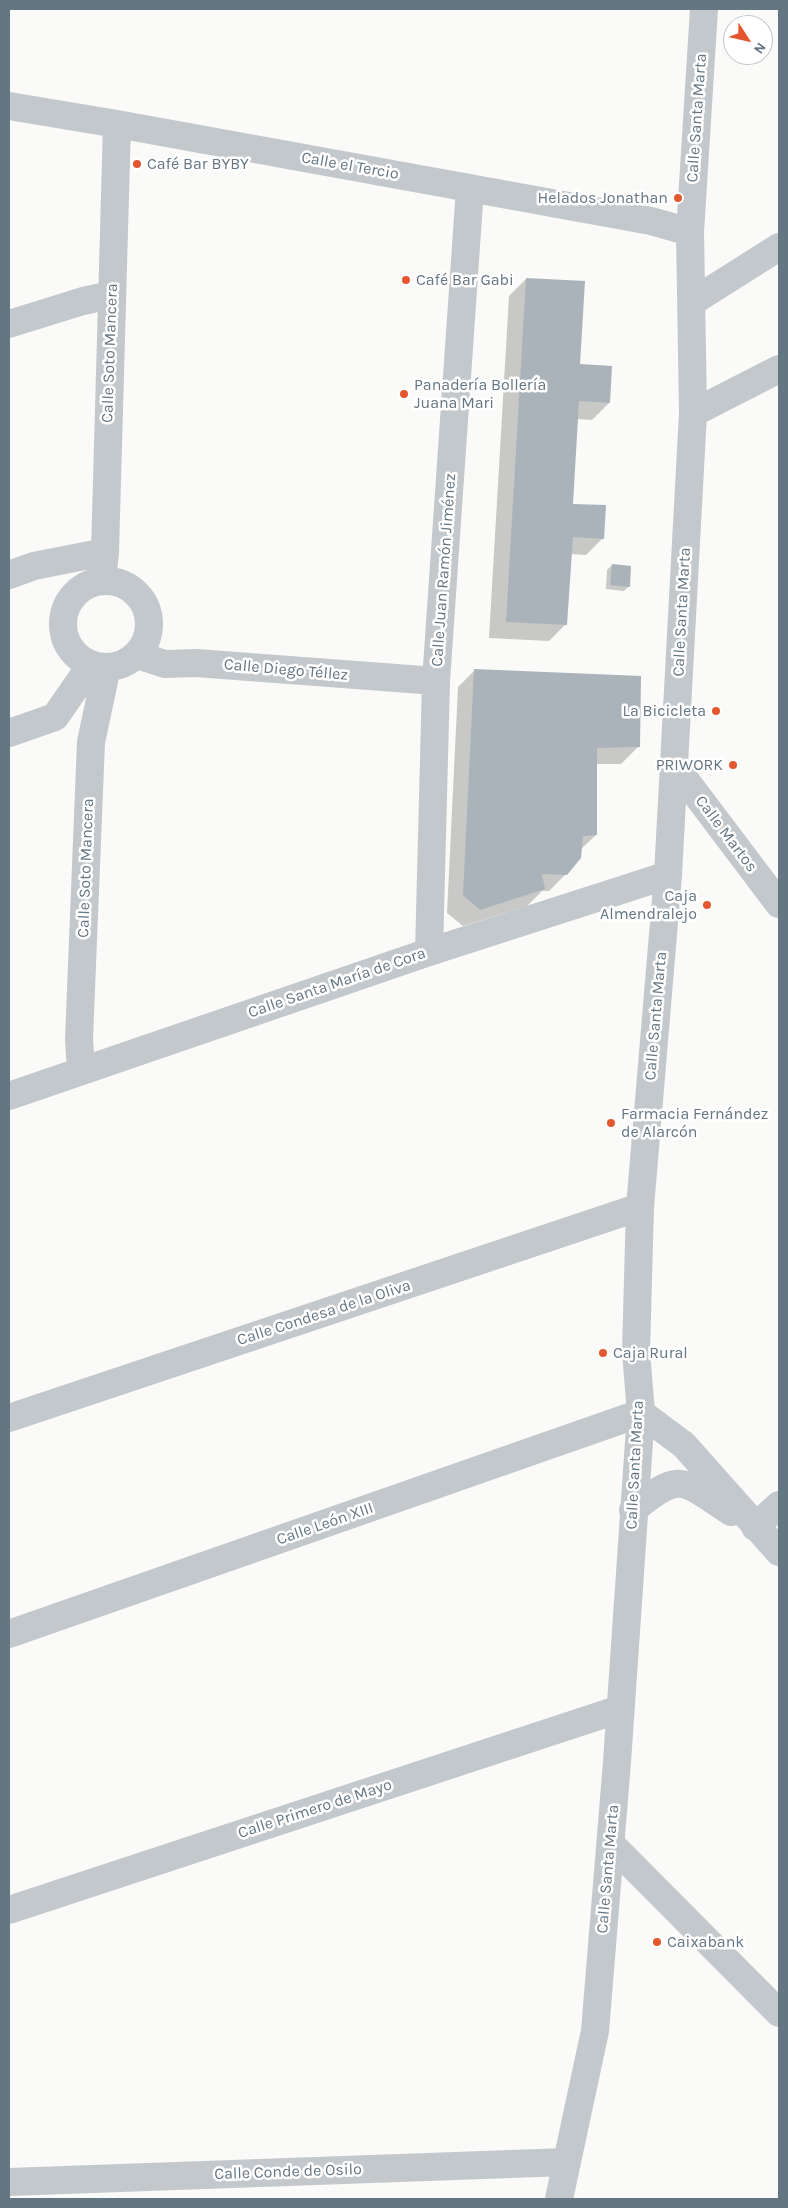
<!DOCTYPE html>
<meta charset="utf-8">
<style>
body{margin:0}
#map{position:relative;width:788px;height:2208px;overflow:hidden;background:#fafaf8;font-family:Karla,sans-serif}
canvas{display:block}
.frame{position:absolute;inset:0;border:10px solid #657683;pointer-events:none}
.north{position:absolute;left:723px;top:15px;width:50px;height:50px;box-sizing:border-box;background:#fff;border:1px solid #c1c8cd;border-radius:50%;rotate:125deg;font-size:14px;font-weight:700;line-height:20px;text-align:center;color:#657683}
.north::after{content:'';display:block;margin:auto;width:18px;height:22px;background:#e4572e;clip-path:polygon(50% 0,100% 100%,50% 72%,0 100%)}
</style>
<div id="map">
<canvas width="788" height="2208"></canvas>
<div class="frame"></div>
<div class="north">N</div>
</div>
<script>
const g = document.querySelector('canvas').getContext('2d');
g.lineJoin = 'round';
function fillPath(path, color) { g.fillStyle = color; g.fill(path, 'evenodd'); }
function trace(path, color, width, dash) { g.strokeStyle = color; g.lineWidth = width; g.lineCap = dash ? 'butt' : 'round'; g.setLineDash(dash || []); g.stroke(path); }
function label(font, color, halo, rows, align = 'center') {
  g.font = font + ' Karla,sans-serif'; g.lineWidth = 5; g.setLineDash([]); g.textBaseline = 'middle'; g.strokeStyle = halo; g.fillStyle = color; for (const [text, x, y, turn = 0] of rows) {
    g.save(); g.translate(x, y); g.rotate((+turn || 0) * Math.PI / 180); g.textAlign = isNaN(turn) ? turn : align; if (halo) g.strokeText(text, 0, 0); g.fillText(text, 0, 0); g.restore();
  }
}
fillPath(new Path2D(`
 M 526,279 L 579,365 L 609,403 L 592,420 L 577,419 L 571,505 L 603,538 L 586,555 L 570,554 L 566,624 L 549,641 L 489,638 L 509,296 Z
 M 612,565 L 629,586 L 624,591 L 606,589 L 607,570 Z
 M 475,670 L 638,747 L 621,764 L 596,764 L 596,835 L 580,850 L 566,874 L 549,891 L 542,891 L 527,906 L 463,926 L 447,913 L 458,687 Z`), '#0003');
fillPath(new Path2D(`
 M 526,278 L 585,281 L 580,364 L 612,366 L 610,403 L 579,401 L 573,504 L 606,505 L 604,539 L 573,537 L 567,625 L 506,622 Z
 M 612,564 L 631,566 L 630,587 L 610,585 Z
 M 474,669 L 641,676 L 640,747 L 597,748 L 597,835 L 583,836 L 581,858 L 567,875 L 542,874 L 545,889 L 480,910 L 463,895 Z`), '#aab3b9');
trace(new Path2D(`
 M 9,106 L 117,124 L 651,221 L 690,232
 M 692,302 L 779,247
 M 9,324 L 83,301 L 111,295
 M 693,413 L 779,369
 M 9,575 L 34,566 L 105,552
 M 102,581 L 105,552 L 117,124
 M63 624a43 43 0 1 1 86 0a43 43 0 1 1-86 0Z
 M 137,655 L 165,664 L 196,663 L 436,681
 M 9,733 L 55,717 L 91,665
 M 674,765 L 779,904
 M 429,952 L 436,681 L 470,188
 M 81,1071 L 79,1039 L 91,742 L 107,667
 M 9,1096 L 429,952 L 668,875
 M 9,1418 L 640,1207
 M 633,1510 C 681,1470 682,1480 731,1512
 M 755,1527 L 779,1505
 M 9,1634 L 641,1413 L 684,1445 L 779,1552
 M 611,1844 L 779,2013
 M 9,1910 L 620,1709
 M 9,2182 L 567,2162
 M 559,2199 L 595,2031 L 617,1762 L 641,1413 L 636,1352 L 640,1207 L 668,875 L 693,413 L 690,232 L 704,9`), '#c3c8cc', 28);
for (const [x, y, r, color] of [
 [137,164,5,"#e4572e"],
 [678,198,5,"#e4572e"],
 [406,280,5,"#e4572e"],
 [404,394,5,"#e4572e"],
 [716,711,5,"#e4572e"],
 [733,765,5,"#e4572e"],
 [707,905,5,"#e4572e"],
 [611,1123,5,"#e4572e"],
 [603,1353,5,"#e4572e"],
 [657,1942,5,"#e4572e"]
]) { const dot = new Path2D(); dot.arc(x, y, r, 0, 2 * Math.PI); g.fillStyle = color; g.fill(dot); trace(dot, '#fff', 2); }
label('16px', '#657683', '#fff', [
 ["Calle Santa Marta",697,118,-86],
 ["Calle el Tercio",350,166,10],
 ["Calle Soto Mancera",110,353,-88],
 ["Calle Juan Ramón Jiménez",444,570,-86],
 ["Calle Santa Marta",682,612,-87],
 ["Calle Diego Téllez",286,670,5],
 ["Calle Martos",726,834,53],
 ["Calle Soto Mancera",86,868,-88],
 ["Calle Santa María de Cora",337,983,-19],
 ["Calle Santa Marta",656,1016,-85],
 ["Calle Condesa de la Oliva",324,1313,-18],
 ["Calle Santa Marta",635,1465,-87],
 ["Calle León XIII",325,1524,-19],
 ["Calle Primero de Mayo",315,1809,-18],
 ["Calle Santa Marta",608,1869,-85],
 ["Calle Conde de Osilo",288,2172,-2]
]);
label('16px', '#657683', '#fff', [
 ["Café Bar BYBY",147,164],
 ["Helados Jonathan",668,198,"right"],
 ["Café Bar Gabi",416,280],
 ["Panadería Bollería",414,385],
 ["Juana Mari",414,403],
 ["La Bicicleta",706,711,"right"],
 ["PRIWORK",723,765,"right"],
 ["Caja",697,896,"right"],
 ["Almendralejo",697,914,"right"],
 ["Farmacia Fernández",621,1114],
 ["de Alarcón",621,1132],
 ["Caja Rural",613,1353],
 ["Caixabank",667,1942]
], 'left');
</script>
